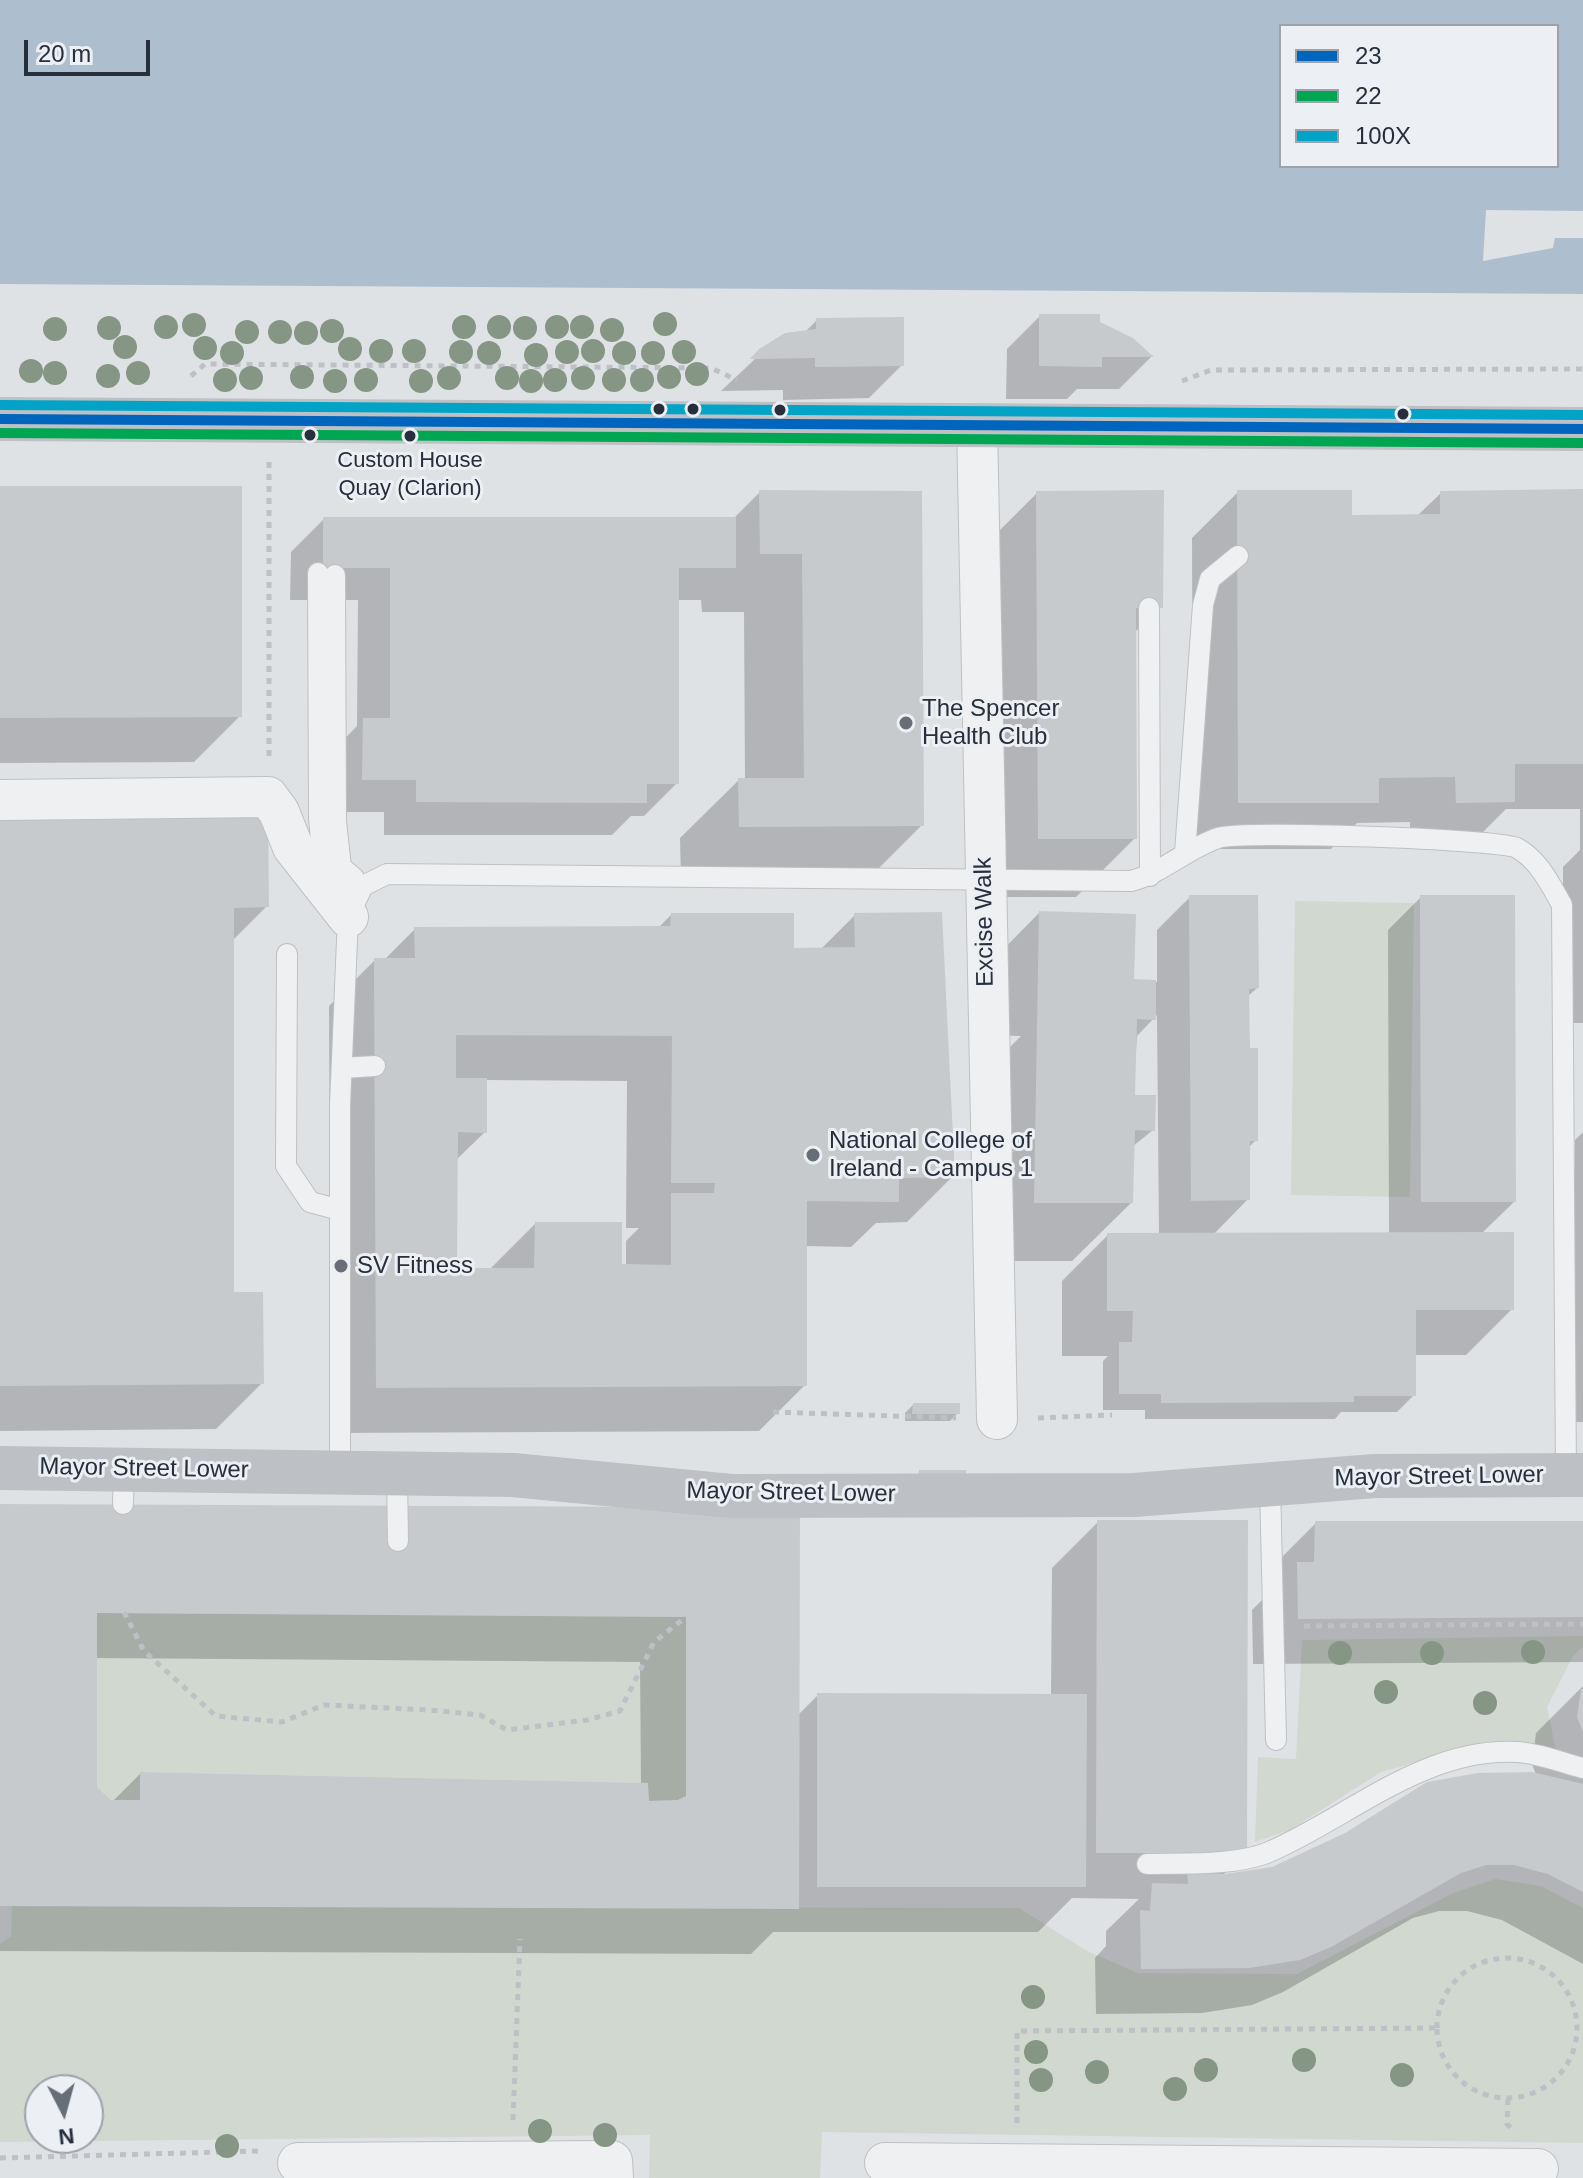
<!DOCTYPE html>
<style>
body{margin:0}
#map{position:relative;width:1583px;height:2178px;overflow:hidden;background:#dfe2e5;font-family:Arial,sans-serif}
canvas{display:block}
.legend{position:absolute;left:1279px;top:24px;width:280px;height:144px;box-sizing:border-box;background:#ecf0f4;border:2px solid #9da3ab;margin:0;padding:10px 14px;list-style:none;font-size:24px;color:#272f3d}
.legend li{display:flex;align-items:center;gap:16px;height:40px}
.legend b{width:40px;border:2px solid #9da3ab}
.north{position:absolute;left:24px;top:2074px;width:80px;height:80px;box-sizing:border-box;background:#ecf0f4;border:2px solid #9da3ab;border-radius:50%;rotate:174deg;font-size:22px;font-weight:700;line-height:32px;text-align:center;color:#272f3d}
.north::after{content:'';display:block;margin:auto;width:28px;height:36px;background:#676e78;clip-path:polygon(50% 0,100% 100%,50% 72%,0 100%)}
.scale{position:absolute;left:24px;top:40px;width:126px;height:36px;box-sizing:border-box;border:4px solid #272f3d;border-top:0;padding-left:10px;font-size:24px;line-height:28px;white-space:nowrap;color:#272f3d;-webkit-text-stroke:6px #ecf0f4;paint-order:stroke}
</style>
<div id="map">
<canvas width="1583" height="2178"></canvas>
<ul class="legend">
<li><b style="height:10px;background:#0065bd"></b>23</li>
<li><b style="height:10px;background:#00a651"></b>22</li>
<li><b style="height:10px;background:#02a3c7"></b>100X</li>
</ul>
<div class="north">N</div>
<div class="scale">20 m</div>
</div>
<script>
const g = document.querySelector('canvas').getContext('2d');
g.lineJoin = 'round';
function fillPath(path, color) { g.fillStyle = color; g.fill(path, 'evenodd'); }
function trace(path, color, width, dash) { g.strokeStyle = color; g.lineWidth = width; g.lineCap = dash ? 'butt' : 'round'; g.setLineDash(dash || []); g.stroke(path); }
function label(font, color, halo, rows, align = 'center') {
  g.font = font + ' Arial,sans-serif'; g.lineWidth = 6; g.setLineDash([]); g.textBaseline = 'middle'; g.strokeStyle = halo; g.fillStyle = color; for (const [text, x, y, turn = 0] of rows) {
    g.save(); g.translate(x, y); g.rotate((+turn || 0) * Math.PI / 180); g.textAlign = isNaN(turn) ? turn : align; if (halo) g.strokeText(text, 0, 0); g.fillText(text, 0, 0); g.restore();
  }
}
fillPath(new Path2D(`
 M 1295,901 L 1414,903 L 1410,1197 L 1291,1195 Z
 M 97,1613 L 686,1617 L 686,1796 L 678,1800 L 649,1801 L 647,1783 L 140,1772 L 140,1800 L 111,1800 L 97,1787 Z
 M 1583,1636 L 1583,1647 L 1573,1656 L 1547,1707 L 1556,1751 L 1490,1742 L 1381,1772 L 1290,1830 L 1255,1842 L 1258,1757 L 1296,1759 L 1302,1640 Z
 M 1495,1879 L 1541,1886 L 1583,1908 L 1583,2143 L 822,2132 L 820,2178 L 649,2178 L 650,2135 L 0,2142 L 0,1944 L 11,1936 L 12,1906 L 1019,1908 L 1087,1951 L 1138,1973 L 1297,1974 L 1453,1893 ZM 40,2090 L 88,2090 L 88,2138 L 40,2138 Z`), '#d0d8d0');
fillPath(new Path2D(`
 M 0,0 L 1583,0 L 1583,294 L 0,284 ZM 1281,26 L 1557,26 L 1557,166 L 1281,166 Z`), '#adbecf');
fillPath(new Path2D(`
 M 1486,210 L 1583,211 L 1583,238 L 1555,238 L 1553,248 L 1483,261 Z`), '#dfe2e5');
fillPath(new Path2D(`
 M 1040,316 L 1098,323 L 1131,340 L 1151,357 L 1119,389 L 1077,389 L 1067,399 L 1006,399 L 1007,349 Z
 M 817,320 L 902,365 L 869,398 L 783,400 L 783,390 L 721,391 L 773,342 L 805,332 Z
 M 0,488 L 240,716 L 194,762 L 0,763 Z
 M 1583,491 L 1583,1023 L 1563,1023 L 1563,867 L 1580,850 L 1580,809 L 1506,809 L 1467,848 L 1410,848 L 1410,822 L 1357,823 L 1331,849 L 1193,849 L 1192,538 L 1238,492 L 1350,517 L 1417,516 L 1441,493 Z
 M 760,492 L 920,493 L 922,825 L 863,884 L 681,884 L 680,838 L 739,780 L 745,780 L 744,612 L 702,612 L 701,600 L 677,600 L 677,783 L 644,816 L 631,816 L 612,835 L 384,835 L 384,812 L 330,812 L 330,754 L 357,726 L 358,600 L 290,600 L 291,552 L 324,519 L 733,519 Z
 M 1037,493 L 1161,607 L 1134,633 L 1135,838 L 1076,897 L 980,897 L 978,552 Z
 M 0,817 L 267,906 L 232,941 L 232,1294 L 262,1383 L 216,1429 L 0,1431 Z
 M 1190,897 L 1257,988 L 1247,997 L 1248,1050 L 1256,1140 L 1248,1148 L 1248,1199 L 1213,1235 L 1389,1234 L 1388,930 L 1421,897 L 1514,1202 L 1481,1234 L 1512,1309 L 1466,1355 L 1414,1355 L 1414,1395 L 1397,1412 L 1341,1412 L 1335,1419 L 1145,1419 L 1145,1410 L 1103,1410 L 1103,1361 L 1108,1356 L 1062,1356 L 1062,1281 L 1108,1235 L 1159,1235 L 1157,1015 L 1137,1036 L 1133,1094 L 1153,1130 L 1132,1147 L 1131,1203 L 1072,1261 L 976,1261 L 976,1189 L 1014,1151 L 977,1150 L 979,1078 L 1021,1036 L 980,1035 L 981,972 L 1039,913 L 1129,981 L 1157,982 L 1157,930 Z
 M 671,915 L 792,950 L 820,950 L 855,915 L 953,1176 L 907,1222 L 876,1223 L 851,1247 L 805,1246 L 805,1385 L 759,1431 L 331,1433 L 329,1006 L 375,960 L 384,960 L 415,929 L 658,928 ZM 485,1080 L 627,1081 L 626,1228 L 639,1228 L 626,1241 L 626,1266 L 535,1224 L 489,1270 L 455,1270 L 456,1160 L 485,1132 Z
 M 1583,1132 L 1583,1422 L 1575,1422 L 1564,1180 L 1575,1169 L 1575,1140 Z
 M 913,1405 L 958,1413 L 950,1421 L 905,1421 L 905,1413 Z
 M 0,1507 L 797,1509 L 797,1716 L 818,1695 L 1051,1696 L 1052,1568 L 1098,1522 L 1245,1853 L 1221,1877 L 1273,1869 L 1536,1775 L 1532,1764 L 1536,1733 L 1583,1686 L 1583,1964 L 1502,1920 L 1467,1911 L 1439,1911 L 1413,1918 L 1283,1992 L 1252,2005 L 1202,2013 L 1096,2014 L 1095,1958 L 1106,1946 L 1106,1931 L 1139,1899 L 1072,1898 L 1038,1932 L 773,1932 L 751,1954 L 0,1951 ZM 95,1658 L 640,1662 L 641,1784 L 140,1774 L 112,1802 L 95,1787 Z
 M 1316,1523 L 1583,1523 L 1583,1662 L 1253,1664 L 1252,1610 L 1269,1593 L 1270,1569 Z`), '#0003');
fillPath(new Path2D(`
 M 1039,314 L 1100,314 L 1100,322 L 1133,338 L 1154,357 L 1102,357 L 1102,367 L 1039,366 Z
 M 904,317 L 904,366 L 815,367 L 815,358 L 750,359 L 759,349 L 785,333 L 816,329 L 816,318 Z
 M 0,486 L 242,486 L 242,717 L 0,718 Z
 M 1583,489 L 1583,764 L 1515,764 L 1515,802 L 1456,803 L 1455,777 L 1379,778 L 1379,803 L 1238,803 L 1237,490 L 1352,490 L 1352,515 L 1440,514 L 1440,491 Z
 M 759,490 L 922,491 L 924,826 L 739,827 L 738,778 L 804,778 L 802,554 L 760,554 Z
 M 1164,490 L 1163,608 L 1136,608 L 1137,839 L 1038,839 L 1036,491 Z
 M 323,517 L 736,517 L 736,568 L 679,568 L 679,784 L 647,784 L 647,803 L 416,802 L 416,780 L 362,780 L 363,718 L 390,718 L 390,568 L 323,568 Z
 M 268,813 L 269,907 L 234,908 L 234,1292 L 263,1292 L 264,1384 L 0,1386 L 0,815 Z
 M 1189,895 L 1258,895 L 1259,988 L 1249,989 L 1250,1048 L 1258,1048 L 1258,1141 L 1250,1141 L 1250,1200 L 1191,1201 Z
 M 1420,895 L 1515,895 L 1516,1202 L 1421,1202 Z
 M 1039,911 L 1136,914 L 1134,979 L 1156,980 L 1156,1020 L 1137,1019 L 1135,1095 L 1156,1095 L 1155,1131 L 1135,1130 L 1133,1203 L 1034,1203 Z
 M 942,912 L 955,1177 L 899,1178 L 899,1202 L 807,1201 L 807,1386 L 376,1388 L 374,958 L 415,958 L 414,927 L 670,926 L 671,913 L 794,913 L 794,948 L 855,947 L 854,913 ZM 456,1035 L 672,1036 L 671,1183 L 715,1183 L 714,1193 L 671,1193 L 671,1265 L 622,1264 L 622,1222 L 535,1222 L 534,1268 L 457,1268 L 458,1132 L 487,1133 L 487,1078 L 456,1078 Z
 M 1514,1232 L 1514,1310 L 1416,1310 L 1416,1396 L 1354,1396 L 1354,1402 L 1161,1403 L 1161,1394 L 1119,1394 L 1119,1342 L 1132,1342 L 1133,1311 L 1107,1311 L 1107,1233 Z
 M 913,1403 L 960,1403 L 960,1414 L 912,1414 Z
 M 919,1470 L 966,1470 L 966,1480 L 918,1480 Z
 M 0,1504 L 685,1507 L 800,1513 L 799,1909 L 0,1906 ZM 97,1613 L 686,1617 L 686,1796 L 678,1800 L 649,1801 L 648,1783 L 140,1772 L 140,1800 L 111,1800 L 97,1787 Z
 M 1097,1520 L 1248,1520 L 1247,1853 L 1096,1853 Z
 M 1315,1521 L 1583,1521 L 1583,1617 L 1298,1619 L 1297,1562 L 1314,1562 Z
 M 1581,1689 L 1583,1689 L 1583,1732 L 1577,1717 Z
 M 817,1693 L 1087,1694 L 1086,1887 L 817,1887 Z
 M 1532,1772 L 1583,1784 L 1583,1892 L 1548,1874 L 1514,1865 L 1486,1865 L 1461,1873 L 1331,1947 L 1300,1960 L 1249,1968 L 1141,1969 L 1140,1910 L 1150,1911 L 1152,1883 L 1188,1884 L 1187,1872 L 1225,1874 L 1272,1867 L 1345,1833 L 1427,1782 L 1478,1773 Z`), '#c7cacd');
const lane = new Path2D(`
 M 318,573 L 319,818 L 323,865 L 363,886
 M 335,575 L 336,821 L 341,867 L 354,878
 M 1149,608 L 1150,876
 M 1185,853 L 1203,605 L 1210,579 L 1238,556
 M 287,954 L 286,1166 L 310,1202 L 340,1210
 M 342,1068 L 375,1066
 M 340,1471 L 340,1105 L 348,917 L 363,886 L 387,874 L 1131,881 C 1163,873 1186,849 1218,838 C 1238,830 1500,839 1517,848 C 1539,860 1550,884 1562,905 L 1566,1475
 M 397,1473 L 398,1541
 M 1270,1484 L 1276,1740
 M 123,1504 L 124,1468
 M 1147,1864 C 1182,1863 1237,1866 1269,1852 C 1350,1817 1424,1747 1517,1752 C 1539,1753 1562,1763 1583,1768`);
const street = new Path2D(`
 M 977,425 L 997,1419
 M 0,800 L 268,797 L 279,812 L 293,847 L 348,917
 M 298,2163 L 612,2161 L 613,2178
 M 885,2163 L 1538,2169`);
trace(lane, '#bec0c3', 22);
trace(street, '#bec0c3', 42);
trace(new Path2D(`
 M 191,376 L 205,364 L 711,368 L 737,380
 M 1182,381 L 1211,370 L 1583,369
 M 269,756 L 269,462
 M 773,1412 L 956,1418
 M 1038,1418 L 1112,1415
 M 124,1612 L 144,1651 L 216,1716 L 282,1722 L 324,1705 L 430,1710 L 480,1715 L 507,1730 L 587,1720 L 620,1711 L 654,1642 L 686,1617
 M 1304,1626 L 1583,1624
 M1437 2028a70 70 0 1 1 140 0a70 70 0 1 1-140 0Z
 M 1508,2099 L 1507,2124 L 1511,2128
 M 513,2120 L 520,1939
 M 1017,2123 L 1017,2031 L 1436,2028
 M 0,2158 L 259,2151`), '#bec0c5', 5, [6, 6]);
trace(lane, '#eff0f1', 20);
trace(street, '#eff0f1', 40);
trace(new Path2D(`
 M 0,419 L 1583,429
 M 0,1468 L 513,1475 L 731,1496 L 1134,1495 L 1375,1476 L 1583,1475`), '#bdc0c4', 44);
trace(new Path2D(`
 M 0,419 L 1583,429`), '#0065bd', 10);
trace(new Path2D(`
 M 0,433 L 1583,443`), '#00a651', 10);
trace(new Path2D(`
 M 0,405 L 1583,415`), '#02a3c7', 10);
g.fillStyle = '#859684';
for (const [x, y] of [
 [665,324],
 [194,325],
 [166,327],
 [464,327],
 [499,327],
 [557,327],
 [582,327],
 [109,328],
 [525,328],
 [55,329],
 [612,330],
 [332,331],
 [247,332],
 [280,332],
 [306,333],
 [125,347],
 [205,348],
 [350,349],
 [381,351],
 [414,351],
 [593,351],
 [461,352],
 [567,352],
 [684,352],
 [232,353],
 [489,353],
 [624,353],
 [653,353],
 [536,355],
 [31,371],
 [55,373],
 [138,373],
 [697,374],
 [108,376],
 [302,377],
 [669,377],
 [251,378],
 [449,378],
 [507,378],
 [583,378],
 [225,380],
 [366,380],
 [555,380],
 [614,380],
 [642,380],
 [335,381],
 [421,381],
 [531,381],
 [1533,1652],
 [1340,1653],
 [1432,1653],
 [1386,1692],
 [1485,1703],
 [1033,1997],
 [1036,2052],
 [1304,2060],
 [1206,2070],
 [1097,2072],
 [1402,2075],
 [1041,2080],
 [1175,2089],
 [540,2131],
 [605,2135],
 [227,2146]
]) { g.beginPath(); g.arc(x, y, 12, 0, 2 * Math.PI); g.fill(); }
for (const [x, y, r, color] of [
 [659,409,7,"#272f3d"],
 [693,409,7,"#272f3d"],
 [780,410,7,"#272f3d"],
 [1403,414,7,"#272f3d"],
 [310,435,7,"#272f3d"],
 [410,436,7,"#272f3d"],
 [906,723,8,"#676e78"],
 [813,1155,8,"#676e78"],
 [341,1266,8,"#676e78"]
]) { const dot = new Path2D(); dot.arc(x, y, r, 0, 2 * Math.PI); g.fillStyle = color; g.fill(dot); trace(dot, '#ecf0f4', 3); }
label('22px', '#272f3d', '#ecf0f4', [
 ["Custom House",410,461],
 ["Quay (Clarion)",410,489]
]);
label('24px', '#272f3d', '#ecf0f4', [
 ["The Spencer",922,709],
 ["Health Club",922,737],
 ["National College of",829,1141],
 ["Ireland - Campus 1",829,1169],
 ["SV Fitness",357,1266]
], 'left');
label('24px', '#272f3d', '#ecf0f4', [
 ["Excise Walk",985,922,-91],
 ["Mayor Street Lower",144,1469,1],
 ["Mayor Street Lower",1439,1477,-1],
 ["Mayor Street Lower",791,1493,1]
]);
</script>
